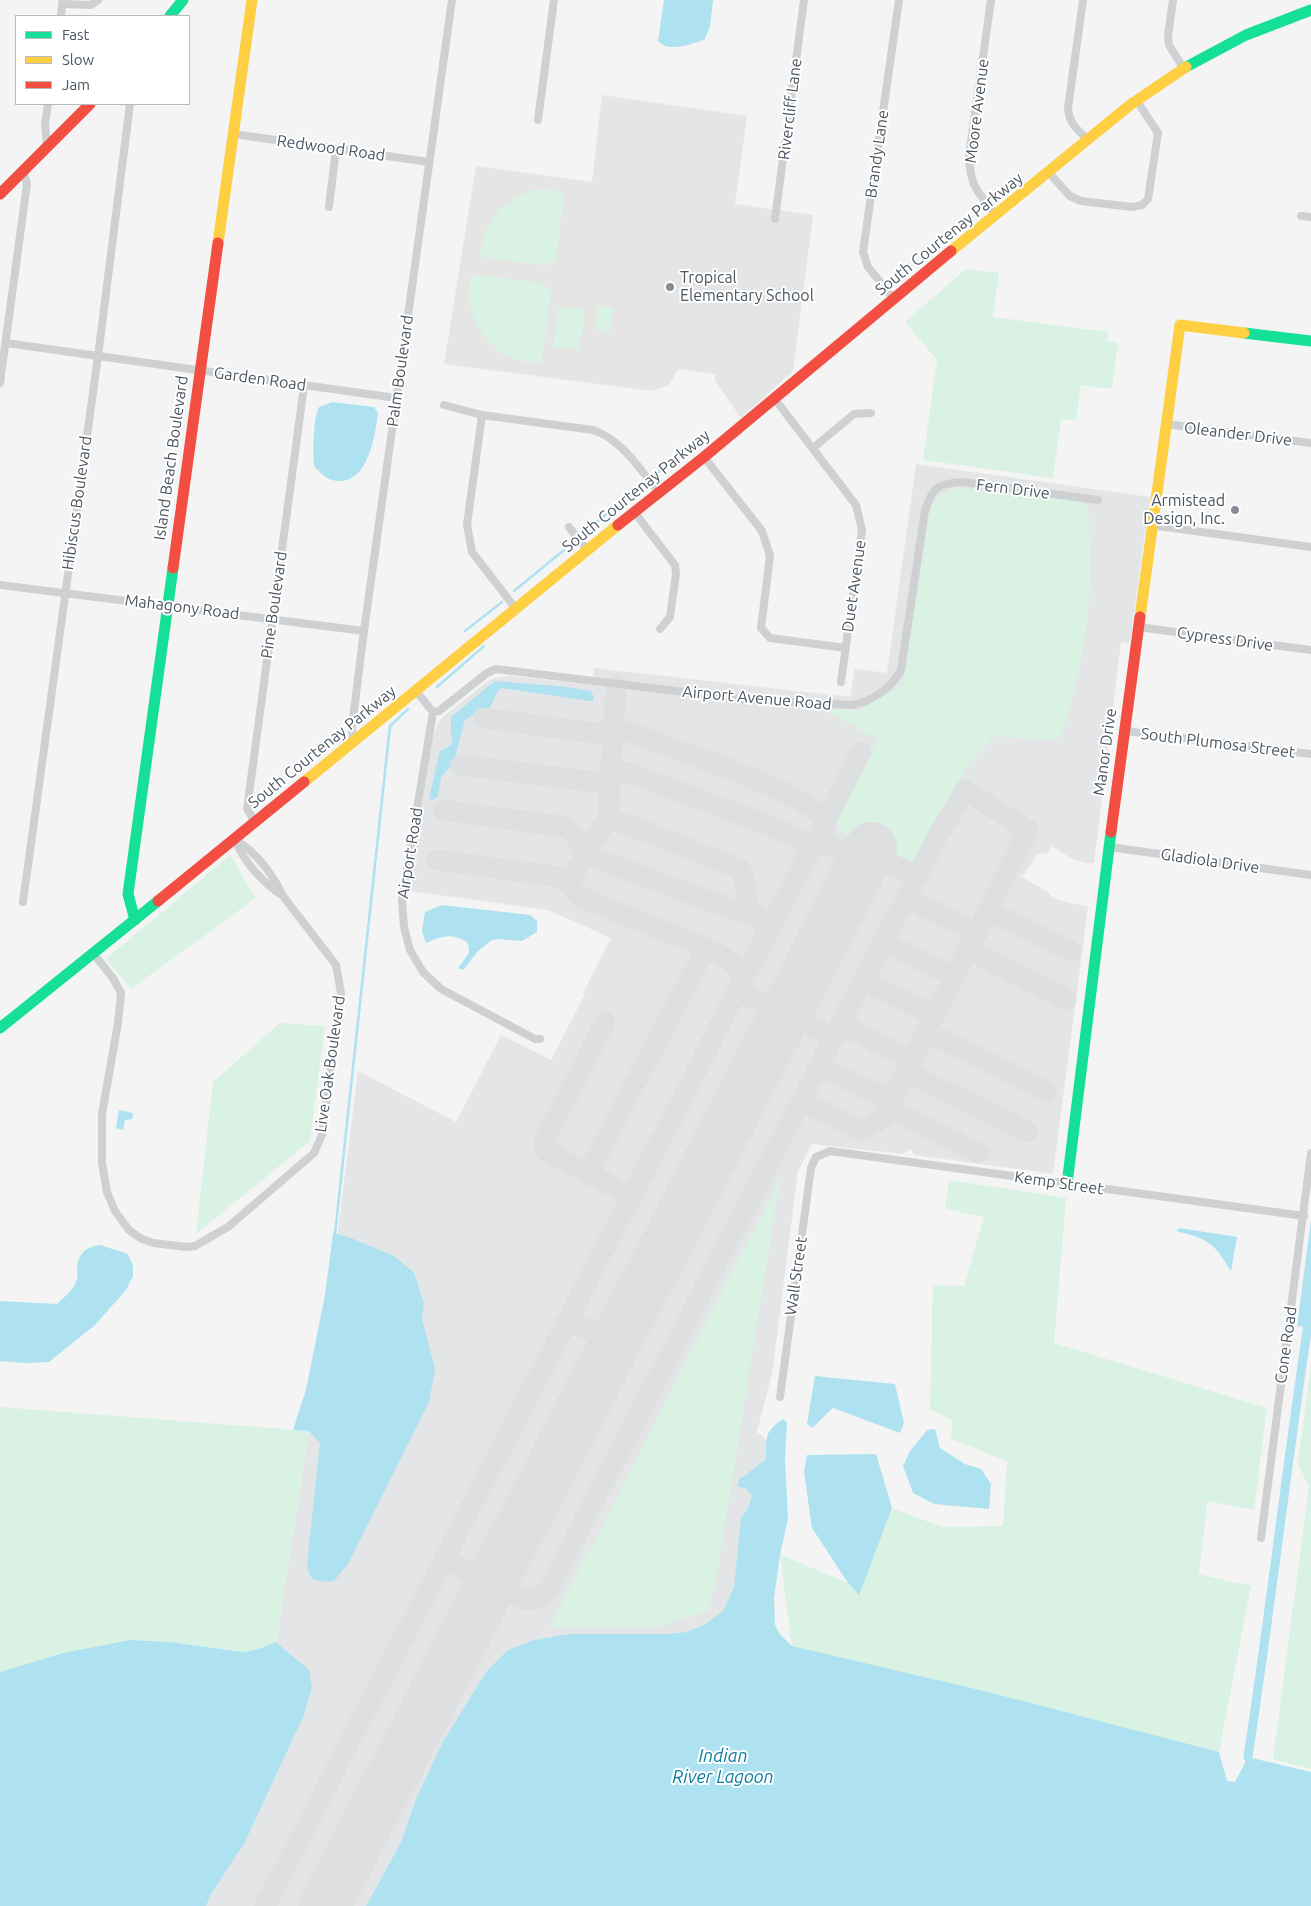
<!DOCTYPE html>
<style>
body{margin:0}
#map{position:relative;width:1311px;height:1906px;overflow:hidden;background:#f4f4f4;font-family:Ubuntu,sans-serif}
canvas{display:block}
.legend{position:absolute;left:15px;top:15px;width:175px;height:90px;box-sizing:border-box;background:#fff;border:1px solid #b7bbc0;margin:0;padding:6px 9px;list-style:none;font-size:15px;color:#4a5661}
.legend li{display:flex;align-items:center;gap:10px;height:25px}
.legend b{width:25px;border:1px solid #b7bbc0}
</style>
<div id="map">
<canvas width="1311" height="1906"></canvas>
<ul class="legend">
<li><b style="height:6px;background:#16e098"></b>Fast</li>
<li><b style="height:6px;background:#ffcf43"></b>Slow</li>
<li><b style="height:6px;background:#f24e42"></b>Jam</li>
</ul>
</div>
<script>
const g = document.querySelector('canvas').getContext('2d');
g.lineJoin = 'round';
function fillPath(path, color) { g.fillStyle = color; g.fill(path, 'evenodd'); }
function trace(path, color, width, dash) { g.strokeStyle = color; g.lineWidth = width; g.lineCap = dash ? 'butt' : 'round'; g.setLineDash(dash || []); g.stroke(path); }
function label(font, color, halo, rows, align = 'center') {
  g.font = font + ' Ubuntu,sans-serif'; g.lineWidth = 4; g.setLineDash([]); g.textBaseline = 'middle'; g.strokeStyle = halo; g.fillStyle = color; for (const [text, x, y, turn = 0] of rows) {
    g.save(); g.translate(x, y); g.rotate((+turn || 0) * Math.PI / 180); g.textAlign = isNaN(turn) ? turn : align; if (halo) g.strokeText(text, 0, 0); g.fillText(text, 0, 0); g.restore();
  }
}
fillPath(new Path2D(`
 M 602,95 L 747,116 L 735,204 L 813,215 L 793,371 L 741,418 L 715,381 L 715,374 L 678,369 L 669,385 L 652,391 L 444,364 L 476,166 L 592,182 Z`), '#e6e5e6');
fillPath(new Path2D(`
 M 916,464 L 1150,497 L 1130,643 L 1121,642 L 1094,863 L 1086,863 L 1072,859 L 1052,846 L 1048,853 L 1037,855 L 1022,877 L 1049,893 L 1054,899 L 1088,907 L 1053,1174 L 915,1155 L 910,1149 L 903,1154 L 812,1144 L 798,1171 L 772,1374 L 757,1432 L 766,1439 L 767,1459 L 759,1464 L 746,1489 L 752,1496 L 747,1510 L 741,1517 L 734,1587 L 723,1611 L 704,1625 L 686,1632 L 665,1634 L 569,1634 L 534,1640 L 486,1672 L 442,1743 L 416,1799 L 401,1842 L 366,1906 L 206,1906 L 210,1896 L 245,1842 L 304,1715 L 312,1688 L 290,1654 L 276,1642 L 328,1310 L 358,1071 L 456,1122 L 501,1035 L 551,1060 L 585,994 L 583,993 L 611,938 L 548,910 L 409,891 L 431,745 L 437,724 L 444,716 L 488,681 L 495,678 L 510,676 L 592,685 L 594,668 L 850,697 L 855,669 L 887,673 Z`), '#e4e5e7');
fillPath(new Path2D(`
 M 535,190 L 548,190 L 564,193 L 556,259 L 546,266 L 480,256 C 486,220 500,201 535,190 Z
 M 966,269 L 999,273 L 993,317 L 1108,332 L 1107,341 L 1118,343 L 1112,389 L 1081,385 L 1076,420 L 1061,419 L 1053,478 L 923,460 L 937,360 L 905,322 Z
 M 472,274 L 544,284 L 551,293 L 541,364 C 528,363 515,360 504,354 C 478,338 462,303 472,274 Z
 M 559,306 L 585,310 L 579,350 L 553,347 Z
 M 598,306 L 614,307 L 611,332 L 596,330 Z
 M 959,487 L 1081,501 L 1088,508 C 1089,526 1090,544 1090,562 C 1091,620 1079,681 1061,737 C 1043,745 1014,734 993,737 L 968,765 L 917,860 L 912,863 L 905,863 L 840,831 L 836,815 L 878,740 L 823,709 L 860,710 L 900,686 L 904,677 L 931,505 L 941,495 Z
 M 230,855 L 256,898 L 131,989 L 106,959 Z
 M 280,1023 L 325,1026 L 310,1141 L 196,1234 L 213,1082 Z
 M 780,1179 L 718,1569 L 708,1611 L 657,1627 L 550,1627 Z
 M 949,1180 L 1066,1198 L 1054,1343 L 1267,1408 L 1254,1510 L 1207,1501 L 1199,1574 L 1251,1586 L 1219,1752 L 792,1646 L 780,1555 L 861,1588 L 892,1508 L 942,1527 L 1003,1526 L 1007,1461 L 951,1439 L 952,1420 L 930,1409 L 933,1285 L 964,1286 L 984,1217 L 945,1209 Z
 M 1311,1364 L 1311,1769 L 1273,1759 L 1309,1487 L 1298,1463 Z
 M 0,1407 L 309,1431 L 276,1642 L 259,1649 L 243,1652 L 170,1642 L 130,1640 L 63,1653 L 0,1672 Z`), '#d9f2e3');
fillPath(new Path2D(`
 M 664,0 L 713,0 L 710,27 L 704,40 C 690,44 669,53 658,41 Z
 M 332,402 L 374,407 L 378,413 C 375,439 366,492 329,479 C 324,477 318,470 314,466 C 313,449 313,421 319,407 Z
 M 495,681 L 566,687 L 591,691 L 594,697 L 593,701 L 590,701 L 501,688 C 494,694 495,701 489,708 L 482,709 L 465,720 L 453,764 L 441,777 L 438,796 L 435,799 L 432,800 L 429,798 L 430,793 L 440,751 L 451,745 L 453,738 L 451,734 L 451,717 Z
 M 442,905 L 530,915 L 537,921 L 537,932 L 522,941 L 497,939 L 491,941 L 478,951 L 463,970 L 458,968 L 469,953 L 468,943 C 453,932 441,936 426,943 L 422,931 L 425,912 Z
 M 119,1110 L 133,1113 L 132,1119 L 125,1120 L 123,1130 L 116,1128 Z
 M 1311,1220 L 1311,1328 L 1297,1326 Z
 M 1179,1228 L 1237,1237 L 1231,1271 C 1212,1241 1210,1240 1176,1231 Z
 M 333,1233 L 351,1238 L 394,1256 L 414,1273 L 424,1303 L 422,1319 L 435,1369 L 429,1402 L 348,1564 L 334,1581 C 317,1582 309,1583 307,1564 L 320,1443 L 309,1431 L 293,1430 L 306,1390 L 325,1295 Z
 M 100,1245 L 128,1254 L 133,1266 L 133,1276 L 126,1290 L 95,1325 L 49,1362 L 25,1363 L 0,1361 L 0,1301 L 57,1304 C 65,1296 74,1290 77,1279 C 78,1276 77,1272 77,1268 C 79,1252 86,1247 100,1245 Z
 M 815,1376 L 895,1384 L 904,1423 L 900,1433 L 833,1408 L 812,1428 L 807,1424 Z
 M 783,1419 L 787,1423 L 785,1459 L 788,1519 L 780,1555 L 774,1598 L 775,1625 L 779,1633 L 792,1646 L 988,1692 L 1219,1752 L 1227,1781 L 1235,1782 L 1248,1757 L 1311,1772 L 1311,1906 L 366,1906 L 401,1842 L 416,1799 L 442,1743 L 486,1672 L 508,1650 L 534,1640 L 569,1634 L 665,1634 L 686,1632 L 704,1625 L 723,1611 L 734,1587 L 741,1517 L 747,1510 L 752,1496 L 746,1489 L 737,1486 L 739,1480 L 766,1459 C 766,1438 764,1432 783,1419 Z
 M 935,1429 L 940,1448 L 965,1464 L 981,1469 L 991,1484 L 989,1509 L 934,1504 L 913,1493 L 903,1466 L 910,1451 L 927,1430 Z
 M 876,1454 L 892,1508 L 859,1595 L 846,1580 L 812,1528 L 804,1472 L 807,1455 Z
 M 130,1640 L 170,1642 L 243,1652 L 259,1649 L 276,1642 L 309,1670 L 312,1688 L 304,1715 L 245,1842 L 210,1896 L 206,1906 L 0,1906 L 0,1672 L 63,1653 Z`), '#aee2f0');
trace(new Path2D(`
 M 656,474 L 686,450
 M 592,526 L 641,486
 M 514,591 L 564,550
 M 465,631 L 502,602
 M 437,687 L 484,646
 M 335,1234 L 390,726 L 408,709`), '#aee2f0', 2.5);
trace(new Path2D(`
 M 1248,1757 C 1271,1606 1288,1455 1311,1304`), '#aee2f0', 9);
trace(new Path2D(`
 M 483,718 L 594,733 L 613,729 L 630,732 C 683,753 740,770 790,796 C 799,801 810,805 817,812 C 827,823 819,832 832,846
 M 461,765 L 595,782 L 618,773 L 629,773 L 768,825 L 802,841 L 827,845
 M 443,810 L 565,827 C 577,834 581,848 592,857 L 712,902 L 758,918 L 765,928 L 765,938
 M 608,817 L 738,868 C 751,882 740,915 764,919
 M 819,840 C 836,848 855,856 856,878 C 859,874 863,867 867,865 C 882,855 904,870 917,877
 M 437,860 L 560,877 L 565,880 L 580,897 L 697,944 C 709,949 739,962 742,975 C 743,980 740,986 739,991 L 834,1038
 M 568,883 L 608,817 L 616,686
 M 906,898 L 977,933
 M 988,911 L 1071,951
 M 883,942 L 955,977
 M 968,950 L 1066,999
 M 863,981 L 935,1016
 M 605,1022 L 544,1141 L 546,1151 L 632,1196
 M 841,1025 L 912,1060
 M 926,1032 L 1046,1091
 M 819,1067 L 892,1100
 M 906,1072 L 1028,1132
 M 888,1108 L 979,1153
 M 588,1173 L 706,948
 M 568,1320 L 616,1343
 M 444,1559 L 523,1599 L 537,1599 L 547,1592 L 937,838 L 965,790 L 1028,830 L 883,1118 L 862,1130 L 801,1102
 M 265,1906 L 861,752`), '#dedfe0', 21);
trace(new Path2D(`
 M 325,1906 L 871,848`), '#dedfe0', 52);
trace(new Path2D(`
 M 991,0 L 969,156 C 970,187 978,192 996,215
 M 1083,0 L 1068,108 C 1069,124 1078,130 1088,140
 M 1173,0 L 1168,36 L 1169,45 L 1184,69
 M 62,4 L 91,5 L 98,0
 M 61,16 L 63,0
 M 538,120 L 554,0
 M 233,134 L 429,162
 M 47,147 L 45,124 L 48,104
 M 1049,173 L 1070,196 L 1081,201 L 1132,207 L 1142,205 L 1148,199 L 1158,133 L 1137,101
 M 329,207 L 336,149
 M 1301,216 L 1311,217
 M 775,219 L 804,0
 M 894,299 L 868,267 L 863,252 L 899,0
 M 6,343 L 396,398
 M 0,383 L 27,184 L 23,170
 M 774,398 L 856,505 L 862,530 L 841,682
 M 444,405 L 482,415 L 593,430 C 623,440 639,469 659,492
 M 482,415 L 467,525 L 472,552 L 516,609
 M 1166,424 L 1311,443
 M 813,448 L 854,414 L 871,413
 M 704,457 L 762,531 L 770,556 L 761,628 L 770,638 L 846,648
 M 634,512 L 675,565 L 676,574 L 670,617 L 660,629
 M 1151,525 L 1311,547
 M 569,527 L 587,550
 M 0,585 L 364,631
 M 1138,627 L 1311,650
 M 416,691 L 433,712 L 402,900 L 404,927 L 410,950 L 423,972 L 441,989 L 535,1039 L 540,1039
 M 433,712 L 439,711 L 487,673 L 496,669 L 749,700 L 852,705 C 872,702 891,688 901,670 L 925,510 C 933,487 937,484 962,482 L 1098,500
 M 1125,731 L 1311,754
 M 353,742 L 352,727 L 364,631 L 452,0
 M 255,822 L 247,809 L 304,386
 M 235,840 C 244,862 263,883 283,896
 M 1109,847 L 1311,875
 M 23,902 L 98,356 L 130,104
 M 93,953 L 113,978 L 121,993 L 118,1023 L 102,1114 L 102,1163 L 107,1192 L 115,1211 L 129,1230 L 140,1238 L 153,1243 L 187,1247 L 195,1246 L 228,1227 L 314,1153 L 322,1135 L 341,993 L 336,965 L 283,896 C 273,875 256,851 235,840
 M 780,1397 L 811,1168 L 816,1157 L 830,1151 L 1304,1216
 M 1261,1538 L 1311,1153`), '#ced0d2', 8);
trace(new Path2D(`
 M 170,16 L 183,0
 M 1186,67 L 1246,35 L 1311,10
 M 1244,333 L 1311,341
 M 135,920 L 128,894 L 173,568
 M 0,1028 L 158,901
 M 1067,1184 L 1111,832`), '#16e098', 11);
trace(new Path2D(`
 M 218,243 L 252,0
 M 951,251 L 1130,105 L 1186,67
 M 1140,617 L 1180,325 L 1244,333
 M 304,782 L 618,525`), '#ffcf43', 11);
trace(new Path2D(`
 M 0,194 L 90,104
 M 618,525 L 704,457 L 951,251
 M 173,568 L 218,243
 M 1111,832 L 1140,617
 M 158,901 L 304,782`), '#f24e42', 11);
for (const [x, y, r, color] of [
 [670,287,5,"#868d94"],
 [1235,510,5,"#868d94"]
]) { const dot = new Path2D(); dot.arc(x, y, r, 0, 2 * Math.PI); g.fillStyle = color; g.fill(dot); trace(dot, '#fff', 2); }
label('16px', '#4a5661', '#fff', [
 ["Rivercliff Lane",790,109,-83],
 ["Moore Avenue",977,111,-83],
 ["Redwood Road",331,148,8],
 ["Brandy Lane",877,154,-82],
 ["South Courtenay Parkway",949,234,-39],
 ["Palm Boulevard",400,371,-82],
 ["Garden Road",260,379,8],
 ["Oleander Drive",1238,434,7],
 ["Island Beach Boulevard",171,458,-82],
 ["Fern Drive",1013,489,7],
 ["South Courtenay Parkway",636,491,-39],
 ["Hibiscus Boulevard",77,503,-82],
 ["Duet Avenue",854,586,-82],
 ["Pine Boulevard",274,605,-82],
 ["Mahagony Road",182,607,7],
 ["Cypress Drive",1225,639,8],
 ["Airport Avenue Road",757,698,5],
 ["South Plumosa Street",1218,743,7],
 ["South Courtenay Parkway",322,747,-39],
 ["Manor Drive",1105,752,-82],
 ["Airport Road",410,853,-81],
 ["Gladiola Drive",1210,861,8],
 ["Live Oak Boulevard",330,1064,-82],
 ["Kemp Street",1059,1183,8],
 ["Wall Street",796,1276,-82],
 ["Cone Road",1286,1345,-82]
]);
label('16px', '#4a5661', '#fff', [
 ["Tropical",680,278],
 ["Elementary School",680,296],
 ["Armistead",1225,501,"right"],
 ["Design, Inc.",1225,519,"right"]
], 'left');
label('italic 18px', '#0c7c9b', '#fff', [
 ["Indian",723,1756],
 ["River Lagoon",723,1777]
]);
</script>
